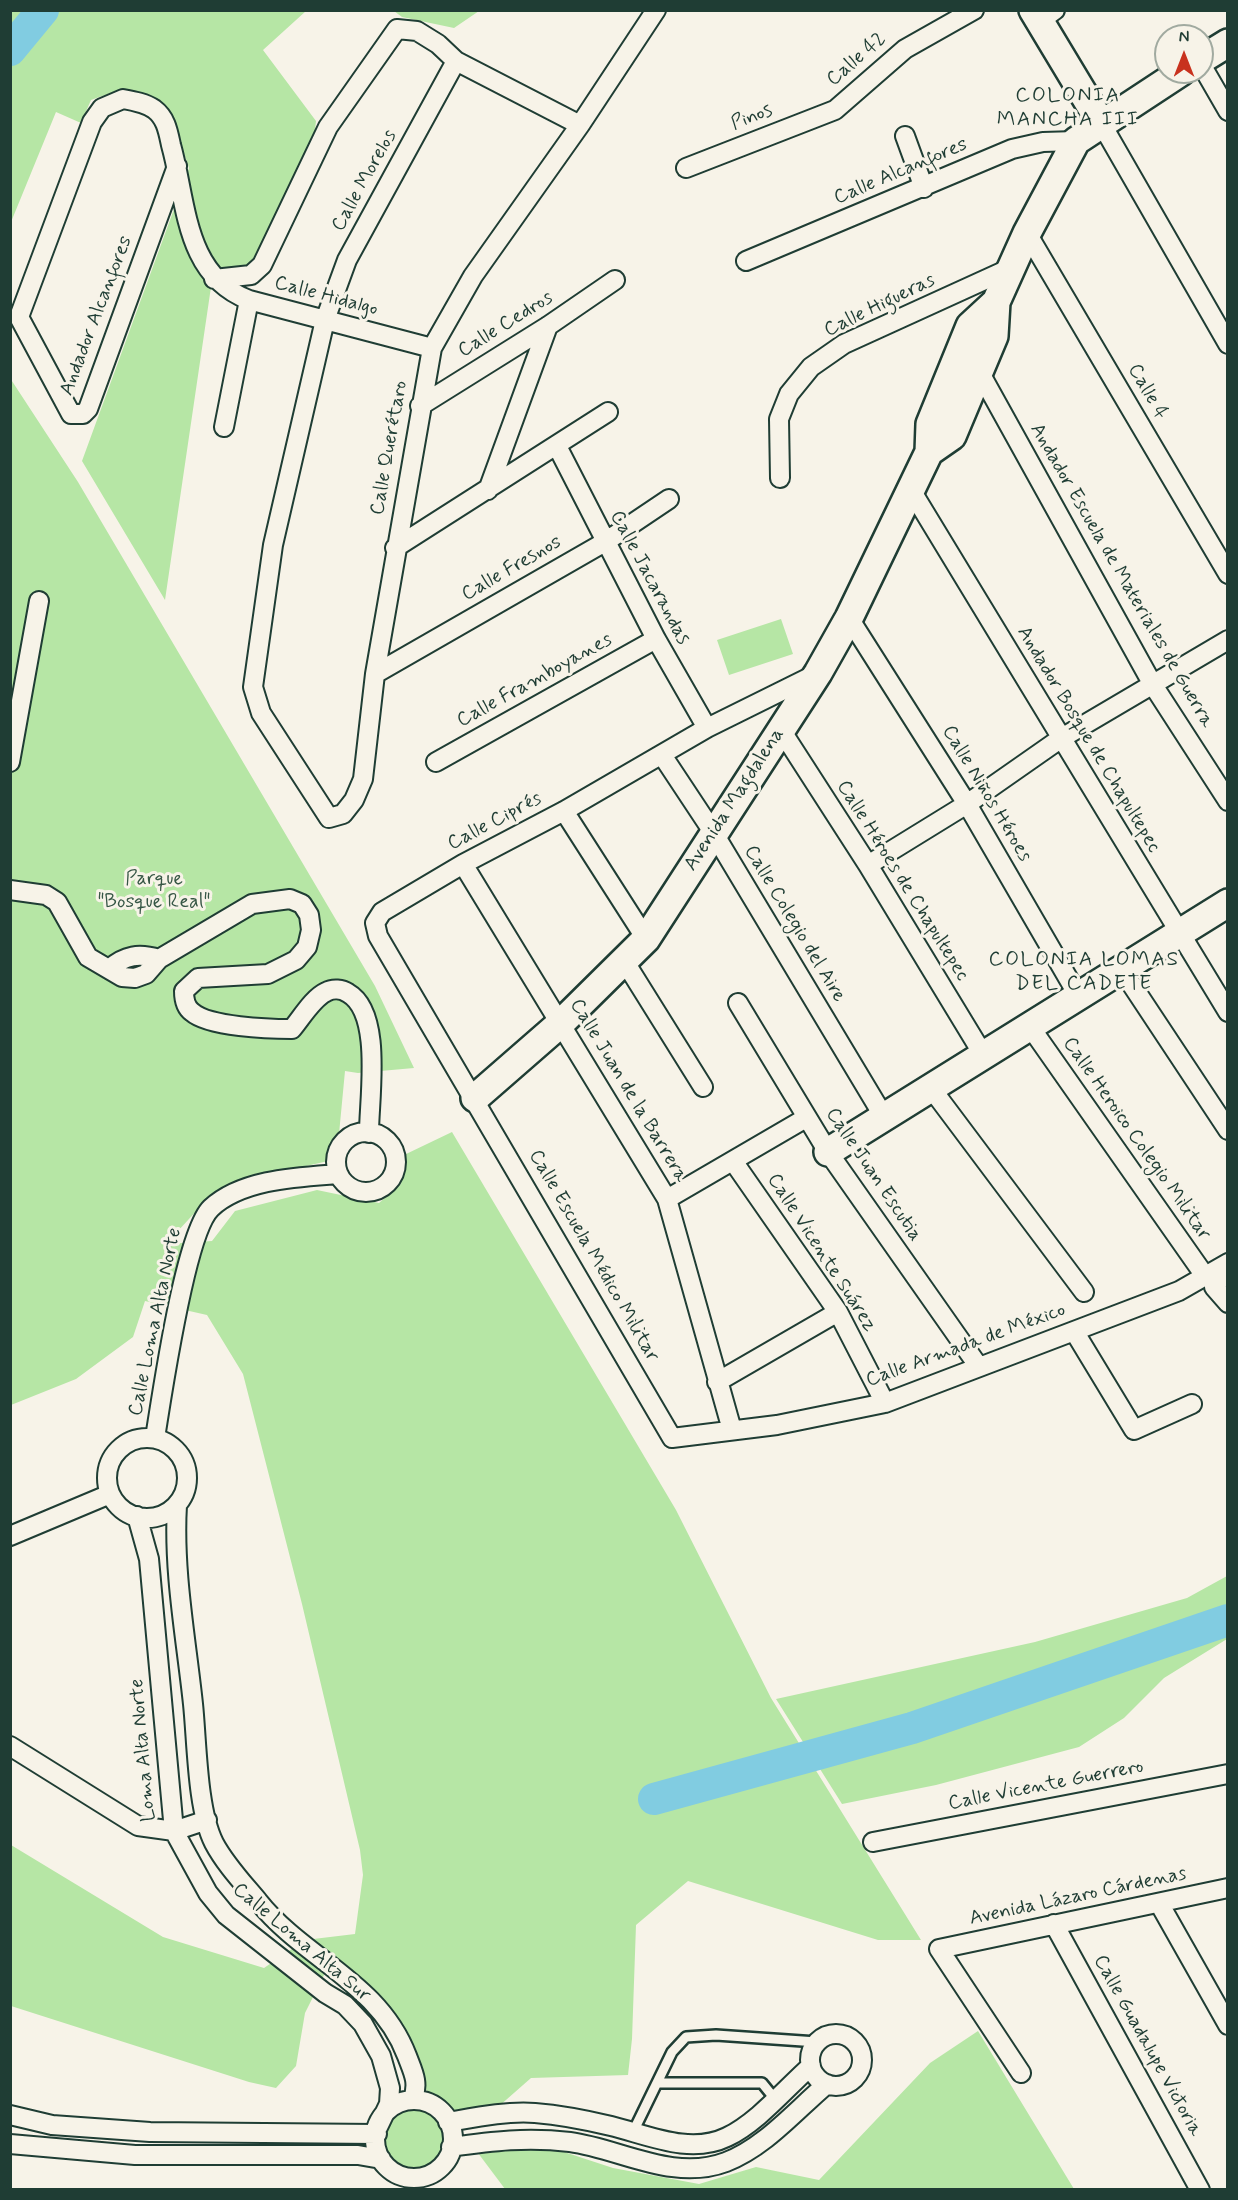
<!DOCTYPE html>
<meta charset="utf-8">
<style>
body{margin:0}
#map{position:relative;width:1238px;height:2200px;overflow:hidden;background:#f7f3e8;font-family:Mynerve,sans-serif}
canvas{display:block}
.frame{position:absolute;inset:0;border:12px solid #1f3d34;pointer-events:none}
.north{position:absolute;left:1154px;top:24px;width:60px;height:60px;box-sizing:border-box;background:#f7f3e8;border:2px solid #a1aaa0;border-radius:50%;rotate:0deg;font-size:16px;font-weight:700;line-height:24px;text-align:center;color:#1f3d34}
.north::after{content:'';display:block;margin:auto;width:21px;height:27px;background:#c8321e;clip-path:polygon(50% 0,100% 100%,50% 72%,0 100%)}
</style>
<div id="map">
<canvas width="1238" height="2200"></canvas>
<div class="frame"></div>
<div class="north">N</div>
</div>
<script>
const g = document.querySelector('canvas').getContext('2d');
g.lineJoin = 'round';
function fillPath(path, color) { g.fillStyle = color; g.fill(path, 'evenodd'); }
function trace(path, color, width, dash) { g.strokeStyle = color; g.lineWidth = width; g.lineCap = dash ? 'butt' : 'round'; g.setLineDash(dash || []); g.stroke(path); }
function label(font, color, halo, rows, align = 'center') {
  g.font = font + ' Mynerve,sans-serif'; g.lineWidth = 6; g.setLineDash([]); g.textBaseline = 'middle'; g.strokeStyle = halo; g.fillStyle = color; for (const [text, x, y, turn = 0] of rows) {
    g.save(); g.translate(x, y); g.rotate((+turn || 0) * Math.PI / 180); g.textAlign = isNaN(turn) ? turn : align; if (halo) g.strokeText(text, 0, 0); g.fillText(text, 0, 0); g.restore();
  }
}
fillPath(new Path2D(`
 M 11,11 L 306,11 L 263,50 L 316,121 L 313,147 L 260,282 L 237,287 L 211,287 L 165,600 L 82,461 L 189,168 L 169,110 C 135,92 127,86 91,100 L 81,123 L 56,112 L 11,222 Z
 M 394,11 L 479,11 L 454,28 L 402,17 Z
 M 10,378 L 78,482 L 375,986 L 414,1068 L 358,1073 L 345,1071 L 339,1134 L 328,1161 L 267,1175 L 200,1207 L 166,1244 L 212,1241 L 235,1211 L 317,1190 L 379,1203 L 401,1184 L 404,1155 L 452,1132 L 676,1510 L 771,1698 L 921,1940 L 878,1940 L 688,1881 L 636,1925 L 632,2039 L 628,2075 L 531,2078 L 498,2107 L 451,2111 L 424,2088 L 396,2016 L 333,1957 L 305,2013 L 296,2066 L 276,2088 L 249,2082 L 11,2006 L 11,1845 L 163,1937 L 264,1968 L 305,1940 L 355,1934 L 363,1875 L 360,1850 L 302,1604 L 243,1374 L 207,1315 L 145,1301 L 133,1337 L 76,1379 L 11,1405 Z
 M 781,619 L 793,654 L 729,675 L 717,640 Z
 M 1227,1576 L 1227,1639 L 1164,1678 L 1124,1718 L 1079,1747 L 936,1785 L 842,1804 L 776,1699 L 1035,1642 L 1187,1598 Z
 M 978,2031 L 1074,2189 L 505,2189 L 478,2153 L 492,2146 L 549,2147 L 613,2168 L 699,2184 L 756,2167 L 819,2180 L 930,2063 Z
 M382 2139a32 32 0 1 1 64 0a32 32 0 1 1-64 0Z`), '#b6e6a5');
trace(new Path2D(`
 M 10,50 L 43,10
 M 654,1799 L 912,1728 L 1228,1620`), '#81cce1', 32);
const lane = new Path2D(`
 M 657,2083 L 762,2083 L 775,2099
 M 633,2132 L 672,2052 L 686,2037 L 716,2035 L 817,2042`);
const street = new Path2D(`
 M 1040,21 L 1055,10
 M 456,61 L 347,260 L 325,320 L 273,545 L 253,687 L 261,713 L 329,818 L 343,814 L 354,800 L 363,779 L 375,674 L 432,348 L 473,276 L 580,125 L 656,10
 M 1202,66 L 1228,111
 M 1101,123 L 1228,344
 M 905,136 L 924,188
 M 177,166 L 88,409 L 83,414 L 71,414 L 19,317 L 92,122 L 102,108 L 123,99 C 134,101 145,103 154,109 C 166,118 168,131 171,145 C 187,202 184,275 249,300 L 432,348
 M 686,168 L 835,110 L 905,49 L 974,10
 M 1027,233 L 1228,574
 M 746,261 L 1012,149 L 1043,142 L 1076,141
 M 214,279 L 251,275 L 262,265 L 328,127 L 397,29 L 417,31 L 438,44 L 456,61 L 580,125
 M 979,371 L 1153,685 L 1228,801
 M 420,406 L 548,326 L 615,280
 M 224,427 L 249,300
 M 557,446 L 656,639 L 707,728
 M 780,478 L 779,419 L 789,394 L 811,367 L 844,344 L 1013,267
 M 488,490 L 548,326
 M 911,490 L 1228,1012
 M 395,548 L 608,412
 M 849,618 L 967,804 L 1079,997
 M 375,674 L 605,542 L 669,499
 M 814,675 L 707,728 L 564,811 L 463,864 L 382,912 L 375,923 L 378,936 L 672,1438 L 777,1425 L 885,1403 L 1179,1291 L 1228,1263
 M 781,730 L 868,865 L 984,1056
 M 662,755 L 713,832 L 884,1117
 M 10,762 L 39,601
 M 436,762 L 656,639
 M 564,811 L 646,939
 M 463,864 L 667,1199 L 732,1430
 M 868,865 L 967,804 L 1060,739 L 1228,640
 M 10,890 L 46,895 L 57,902 L 88,957 L 122,977 L 135,978 L 146,974 L 159,959 L 252,904 L 290,899 L 302,904 L 309,915 L 311,930 L 307,947 L 296,960 L 268,974 L 198,978 L 184,991 C 184,999 185,1007 192,1012 C 209,1027 269,1029 292,1029 C 302,1017 313,998 326,992 C 333,988 342,989 348,993 C 383,1013 369,1098 369,1133
 M 625,962 L 703,1087
 M 109,969 C 125,955 139,953 159,959
 M 1122,970 L 1228,1130
 M 738,1003 L 828,1152 L 979,1367
 M 1031,1028 L 1205,1276
 M 931,1088 L 1084,1292
 M336 1162a30 30 0 1 1 60 0a30 30 0 1 1-60 0Z
 M 733,1161 L 838,1312 L 885,1403
 M 667,1199 L 806,1118
 M 1225,1267 L 1227,1271 L 1214,1287 L 1228,1303
 M 1074,1331 L 1134,1430 L 1192,1404
 M 717,1382 L 838,1312
 M 155,1438 C 162,1395 185,1233 211,1208 C 242,1179 299,1177 338,1174
 M107 1478a40 40 0 1 1 80 0a40 40 0 1 1-80 0Z
 M 177,1505 C 173,1571 186,1638 193,1704 C 197,1742 197,1810 214,1843 C 225,1864 243,1883 258,1901 C 304,1959 379,1982 407,2056 C 413,2072 419,2082 413,2099
 M 137,1516 L 149,1559 L 174,1831 L 208,1893 L 226,1915 L 325,1993 L 345,2005 L 363,2024 L 381,2056 L 390,2088 L 389,2104 L 378,2127
 M 10,1536 L 110,1494
 M 10,1746 L 138,1826 L 174,1831 L 207,1820
 M 873,1842 L 1228,1774
 M 1159,1903 L 1228,2025
 M 1054,1924 L 1200,2190
 M810 2060a26 26 0 1 1 52 0a26 26 0 1 1-52 0Z
 M 1021,2073 L 939,1949 L 1228,1888
 M375 2139a39 39 0 1 1 78 0a39 39 0 1 1-78 0Z
 M 10,2115 L 52,2125 L 150,2132 L 377,2134
 M 448,2122 C 477,2117 506,2111 535,2113 C 560,2115 586,2120 611,2126 C 648,2135 690,2155 727,2137 C 758,2122 785,2089 811,2066
 M 10,2144 L 135,2155 L 358,2155 L 381,2159
 M 451,2147 C 493,2141 527,2137 570,2142 C 621,2149 673,2182 726,2162 C 765,2147 795,2111 827,2084`);
const secondary = new Path2D(`
 M 1033,10 L 1101,123
 M 1202,59 L 1228,43
 M 929,452 L 952,436 L 994,336 L 996,302 L 1027,233 L 1076,141 L 1181,72
 M 475,1098 L 561,1023 L 646,939 L 818,673 L 849,618 L 929,452 L 930,424 L 970,326 L 996,302
 M 828,1152 L 1228,903`);
trace(lane, '#1f3d34', 14);
trace(street, '#1f3d34', 22);
trace(secondary, '#1f3d34', 32);
trace(lane, '#f7f3e8', 9);
trace(street, '#f7f3e8', 18);
trace(secondary, '#f7f3e8', 27);
label('20px', '#1f3d34', '#f7f3e8', [
 ["Calle 42",857,60,-41],
 ["Pinos",752,118,-21],
 ["Calle Alcanfores",901,172,-23],
 ["Calle Morelos",365,181,-61],
 ["Calle Hidalgo",326,297,15],
 ["Calle Higueras",880,306,-26],
 ["Andador Alcanfores",97,316,-69],
 ["Calle Cedros",506,325,-32],
 ["Calle 4",1147,392,60],
 ["Calle Querétaro",390,448,-80],
 ["Calle Fresnos",512,569,-30],
 ["Andador Escuela de Materiales de Guerra",1121,576,60],
 ["Calle Jacarandas",649,578,62],
 ["Calle Framboyanes",535,681,-29],
 ["Andador Bosque de Chapultepec",1088,740,59],
 ["Calle Niños Héroes",986,794,59],
 ["Avenida Magdalena",735,800,-57],
 ["Calle Ciprés",495,822,-28],
 ["Calle Héroes de Chapultepec",902,881,58],
 ["Calle Colegio del Aire",794,924,59],
 ["Calle Juan de la Barrera",628,1091,59],
 ["Calle Heroico Colegio Militar",1136,1139,55],
 ["Calle Juan Escutia",873,1175,56],
 ["Calle Vicente Suárez",821,1253,57],
 ["Calle Escuela Médico Militar",593,1256,60],
 ["Calle Loma Alta Norte",156,1322,-78],
 ["Calle Armada de México",966,1346,-20],
 ["Loma Alta Norte",144,1750,-95],
 ["Calle Vicente Guerrero",1046,1786,-11],
 ["Avenida Lázaro Cárdenas",1078,1897,-12],
 ["Calle Loma Alta Sur",301,1943,40],
 ["Calle Guadalupe Victoria",1147,2046,61]
]);
label('20px', '#365645', '#f7f3e8', [
 ["Parque",154,880],
 ["\"Bosque Real\"",154,903]
]);
g.letterSpacing = '1.5px';
label('21px', '#1f3d34', '#f7f3e8', [
 ["COLONIA",1068,97],
 ["MANCHA III",1068,121],
 ["COLONIA LOMAS",1084,961],
 ["DEL CADETE",1084,985]
]);
g.letterSpacing = '0px';
</script>
